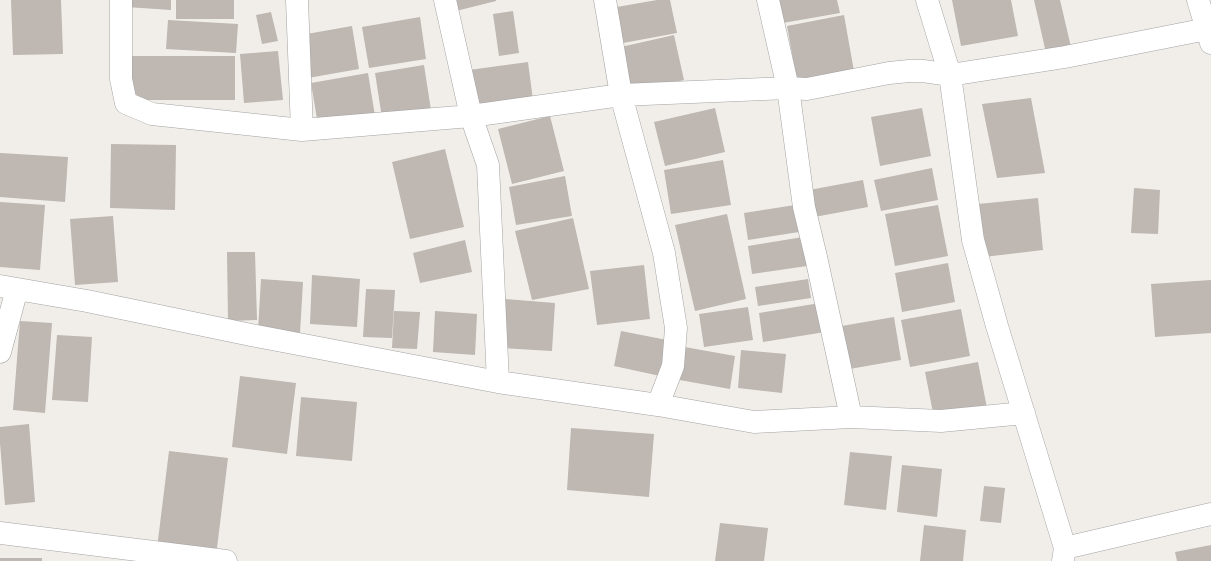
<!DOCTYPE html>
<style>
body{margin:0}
canvas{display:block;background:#f1eee9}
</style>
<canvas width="1211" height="561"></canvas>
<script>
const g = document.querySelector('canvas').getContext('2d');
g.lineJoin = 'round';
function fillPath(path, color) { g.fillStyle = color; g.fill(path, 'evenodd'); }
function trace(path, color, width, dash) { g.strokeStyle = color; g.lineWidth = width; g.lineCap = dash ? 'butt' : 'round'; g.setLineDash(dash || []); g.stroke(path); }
fillPath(new Path2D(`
 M 11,0 L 61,0 L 63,54 L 13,55 Z
 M 127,0 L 171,0 L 171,10 L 126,7 Z
 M 176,0 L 234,0 L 234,19 L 176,19 Z
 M 449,0 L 496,0 L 496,1 L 452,12 Z
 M 657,0 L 670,0 L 677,33 L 623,43 L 617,7 Z
 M 778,0 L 837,0 L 840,13 L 783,23 Z
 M 952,0 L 1011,0 L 1018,36 L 961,46 Z
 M 1034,0 L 1060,0 L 1071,47 L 1046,53 Z
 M 513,11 L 519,53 L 499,56 L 493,14 Z
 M 271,12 L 278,41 L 262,44 L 256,15 Z
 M 844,15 L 855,77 L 798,87 L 787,26 Z
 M 420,17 L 426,59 L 369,68 L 362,27 Z
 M 168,20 L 238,24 L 236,53 L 166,49 Z
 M 352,26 L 359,69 L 308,78 L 301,35 Z
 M 674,35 L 684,80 L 631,92 L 621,47 Z
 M 278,51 L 283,100 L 244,103 L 240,54 Z
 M 130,56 L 235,56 L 235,100 L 131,100 Z
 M 528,62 L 533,100 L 475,108 L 469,70 Z
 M 424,65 L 431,110 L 382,118 L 375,73 Z
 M 368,73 L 375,116 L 318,125 L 311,83 Z
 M 1031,98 L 1045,173 L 997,178 L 982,104 Z
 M 715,108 L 725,152 L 665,166 L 654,122 Z
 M 922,108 L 931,156 L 880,166 L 871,117 Z
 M 550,116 L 564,171 L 512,184 L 498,129 Z
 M 111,144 L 176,145 L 175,210 L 110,208 Z
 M 445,149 L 464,227 L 410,239 L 392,162 Z
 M 0,153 L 68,157 L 65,202 L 0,197 Z
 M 723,160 L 731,205 L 671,214 L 664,170 Z
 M 932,168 L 938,200 L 881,211 L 874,180 Z
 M 565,176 L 572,216 L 516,225 L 509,187 Z
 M 863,180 L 868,207 L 809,218 L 804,191 Z
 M 1134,188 L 1160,190 L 1158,234 L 1131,233 Z
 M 1038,198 L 1043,250 L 984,257 L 978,204 Z
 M 0,202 L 45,205 L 40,270 L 0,267 Z
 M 795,205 L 799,232 L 748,240 L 744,213 Z
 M 938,205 L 948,256 L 895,266 L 885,214 Z
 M 727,214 L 746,299 L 695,311 L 675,225 Z
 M 113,216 L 118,282 L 75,285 L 70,219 Z
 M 573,218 L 589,289 L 532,300 L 515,231 Z
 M 803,237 L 807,266 L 752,274 L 748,246 Z
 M 465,240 L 472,272 L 420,283 L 413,253 Z
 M 227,252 L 255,252 L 257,320 L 228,321 Z
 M 948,263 L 955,302 L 902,312 L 895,273 Z
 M 644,265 L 650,319 L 597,325 L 590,271 Z
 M 312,275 L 360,279 L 357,327 L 310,324 Z
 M 261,279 L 303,282 L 300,333 L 258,330 Z
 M 808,279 L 811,298 L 758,306 L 755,287 Z
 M 1211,280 L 1211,333 L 1155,337 L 1151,284 Z
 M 366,289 L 395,290 L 392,338 L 363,337 Z
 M 505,299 L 555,303 L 552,351 L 501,348 Z
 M 820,303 L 825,332 L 763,342 L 759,313 Z
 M 748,307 L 753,340 L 704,347 L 699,314 Z
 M 961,309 L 970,356 L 910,367 L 901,320 Z
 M 394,311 L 420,312 L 417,349 L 392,348 Z
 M 435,311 L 477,314 L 475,355 L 433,352 Z
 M 894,317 L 901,360 L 844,370 L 836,327 Z
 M 20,321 L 52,323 L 45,413 L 13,410 Z
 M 621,331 L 672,341 L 665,377 L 614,366 Z
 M 57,335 L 92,337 L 88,402 L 52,400 Z
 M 679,346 L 735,356 L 730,389 L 674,379 Z
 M 741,350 L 786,354 L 782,393 L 738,388 Z
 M 978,362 L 987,408 L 934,418 L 925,372 Z
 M 240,376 L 296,383 L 287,454 L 232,447 Z
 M 301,397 L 357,402 L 352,461 L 296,456 Z
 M 29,424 L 35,502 L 5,505 L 0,443 L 0,427 Z
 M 571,428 L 654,434 L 649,497 L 567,490 Z
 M 169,451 L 228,458 L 216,556 L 157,548 Z
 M 850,452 L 892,456 L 886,510 L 844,505 Z
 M 902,465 L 942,469 L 937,517 L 897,512 Z
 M 984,486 L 1005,488 L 1001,523 L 980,521 Z
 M 720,523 L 768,528 L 764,561 L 715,561 Z
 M 924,525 L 966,530 L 963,561 L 920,561 Z
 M 1211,545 L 1211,561 L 1177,561 L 1175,552 Z
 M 0,558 L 42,558 L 42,561 L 0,561 Z`), '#beb7b2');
const minor = new Path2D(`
 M 121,0 L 121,79 L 126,103 L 152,114 L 302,130
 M 297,0 L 302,130 L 471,116 L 621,95 L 788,88 L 807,89 L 889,73 L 909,71 L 923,71 L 950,75 L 1065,57 L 1207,29
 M 445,0 L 471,116 L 488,165 L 498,382
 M 605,0 L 621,95 L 664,253 L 676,328 L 673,366 L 658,405
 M 768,0 L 788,88 L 804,207 L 816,257 L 851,417
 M 927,0 L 950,75 L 973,240 L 997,326 L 1065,548
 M 1198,0 L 1211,43
 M 0,286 L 87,301 L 251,335 L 498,382 L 658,405 L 754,422 L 851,417 L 941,421 L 1024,413
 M 0,352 L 17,289
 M 0,533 L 226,561
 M 1063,561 L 1065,548 L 1211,514`);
trace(minor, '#a3a3a3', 23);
trace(minor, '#fff', 22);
</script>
